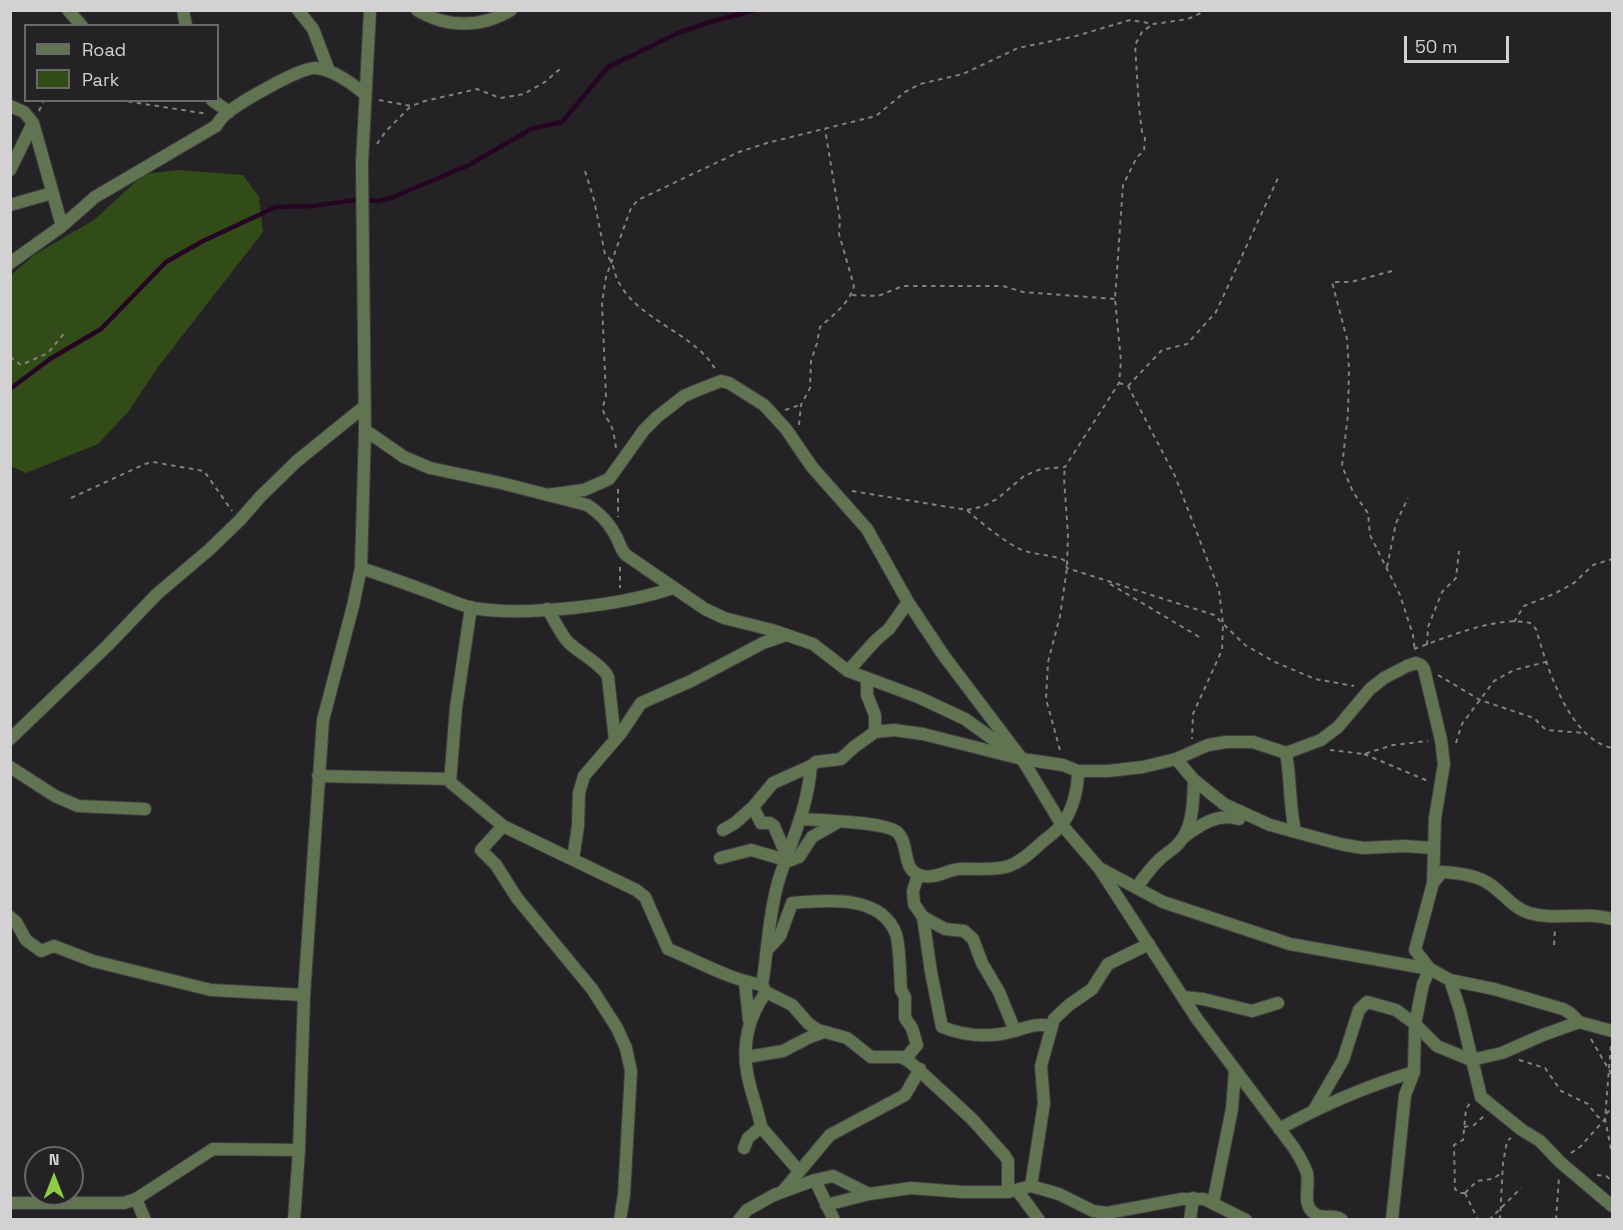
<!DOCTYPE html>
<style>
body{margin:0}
#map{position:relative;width:1623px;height:1230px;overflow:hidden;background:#252225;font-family:"Space Grotesk",sans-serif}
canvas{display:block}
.frame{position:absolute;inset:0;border:12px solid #d3d1d2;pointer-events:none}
.legend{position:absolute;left:24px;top:24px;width:195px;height:78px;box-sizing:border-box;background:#252225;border:2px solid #6b686a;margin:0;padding:8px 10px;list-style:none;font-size:18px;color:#d3d1d2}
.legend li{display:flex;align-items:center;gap:12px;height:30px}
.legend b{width:30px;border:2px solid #6b686a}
.north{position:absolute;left:24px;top:1146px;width:60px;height:60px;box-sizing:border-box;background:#252225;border:2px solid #6b686a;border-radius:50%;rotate:0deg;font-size:16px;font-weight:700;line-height:24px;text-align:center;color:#d3d1d2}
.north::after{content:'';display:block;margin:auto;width:21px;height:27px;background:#8bce46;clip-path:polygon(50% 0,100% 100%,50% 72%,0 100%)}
.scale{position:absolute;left:1404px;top:36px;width:105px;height:27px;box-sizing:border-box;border:3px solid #d3d1d2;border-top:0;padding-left:8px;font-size:18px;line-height:21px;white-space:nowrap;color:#d3d1d2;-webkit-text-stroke:4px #252225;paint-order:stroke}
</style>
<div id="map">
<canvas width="1623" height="1230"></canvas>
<div class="frame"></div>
<ul class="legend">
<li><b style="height:8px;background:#617452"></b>Road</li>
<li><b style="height:16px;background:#324c18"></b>Park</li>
</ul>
<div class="north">N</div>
<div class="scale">50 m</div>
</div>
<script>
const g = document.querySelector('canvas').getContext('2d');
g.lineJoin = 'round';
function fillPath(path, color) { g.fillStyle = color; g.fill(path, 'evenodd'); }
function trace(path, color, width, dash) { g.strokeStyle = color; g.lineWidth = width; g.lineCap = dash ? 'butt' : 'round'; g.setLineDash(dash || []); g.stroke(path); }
fillPath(new Path2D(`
 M 179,170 L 243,175 L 259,197 L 263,232 L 158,367 L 128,412 L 98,444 L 26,473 L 11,466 L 11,275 L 34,255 L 94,220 L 144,174 Z`), '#324c18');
trace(new Path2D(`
 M 10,389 L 50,359 L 101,329 L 166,262 L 203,241 L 276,207 L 312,206 L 355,200 L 377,201 L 391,198 L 469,165 L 531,129 L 562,122 L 608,67 L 678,33 L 710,22 L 755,10`), '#260423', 4.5);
const street = new Path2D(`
 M 68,10 L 82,26
 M 183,10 L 186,26
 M 298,10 L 313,29 L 329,71
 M 417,10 C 446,28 482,28 511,10
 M 212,100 L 229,112
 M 10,106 L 24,112 L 33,123 L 62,226
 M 10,170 L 33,123
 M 10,205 L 52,193
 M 10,263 L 62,226 L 95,197 L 216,126 C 219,121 223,116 228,112 C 243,101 300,67 316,68 C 334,70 351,83 365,94
 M 365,430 L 404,457 L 430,468 L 501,483 L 587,505 C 601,514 609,523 617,538 C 620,545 621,550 626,555 L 705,609 L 724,618 L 772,630 L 813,644 L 848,671 L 918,697 L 965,719 L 1011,752
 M 547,495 L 584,490 L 609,479 L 644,430 L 657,417 L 684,396 L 698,390 L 721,381 L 729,383 L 764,405 L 786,429 L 812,467 L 867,529 L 908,602 L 944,656 L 1022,759 L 1062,825 L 1099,868 L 1197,1019 L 1294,1148 C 1299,1156 1304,1164 1307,1173 C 1310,1187 1301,1205 1315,1214 C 1323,1220 1334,1213 1342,1220
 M 361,568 C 385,576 410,585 434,594 C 447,599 460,605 473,608 C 525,617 624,605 673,588
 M 471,607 L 456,708 L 450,782 L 503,826 L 636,890 L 645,897 L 668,949 C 700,962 728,979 762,985
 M 547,609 C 555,620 559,632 568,642 C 578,652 604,666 608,677 L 615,740
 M 848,671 L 876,640 L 889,629 L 908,602
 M 875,732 L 894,730 L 923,734 L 1022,759 L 1063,765 L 1078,771 L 1108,771 L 1143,767 L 1176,759 L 1208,745 L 1226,742 L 1253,742 L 1286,753 L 1321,740 L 1338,727 L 1370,689 L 1384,678 L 1407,666 L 1416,663 L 1421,665 L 1424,669 L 1441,740 L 1444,764 L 1435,818 L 1433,883 L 1415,950 L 1430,969 L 1423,984 L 1415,1024 L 1414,1072 L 1405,1095 L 1392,1220
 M 10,739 L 108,645 L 157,594 L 210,549 L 240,520 L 260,497 L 297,461 L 365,406
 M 1286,753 C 1291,780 1289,805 1295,831
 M 1176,759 L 1194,780 L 1224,804 L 1270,825 L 1340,844 L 1363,848 L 1404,846 L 1433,848
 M 10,767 L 55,796 L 78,806 L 145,809
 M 318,776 L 450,779
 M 753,807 L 773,783 L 811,766
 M 802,819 C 819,820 886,822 897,832 C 911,845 900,872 923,876 C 936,879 947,870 959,869 C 975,868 994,871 1009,866 C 1021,862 1030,853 1039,845 C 1046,838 1057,832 1063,823 C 1073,809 1078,789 1078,771
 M 503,826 L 481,850 L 496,865 L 517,898 L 592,989 L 617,1028 L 626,1048 L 631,1071 L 624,1195 L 620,1220
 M 723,830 L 735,823 L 753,807 L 761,823 L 770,823 L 774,826 L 787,857
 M 1184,837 C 1201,824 1218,813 1239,819
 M 720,858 L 751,850 L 786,860
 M 573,859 L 578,826 L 579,793 L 584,776 L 621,733 L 641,703 L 691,681 L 763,643 L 786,635
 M 786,862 L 799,857 L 812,837 L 838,822
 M 1101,869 L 1163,902 L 1290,944 L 1430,969 L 1450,980 L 1494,989 L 1563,1009 L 1570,1013 L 1579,1022
 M 918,875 L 913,891 L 914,904 L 923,917 L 931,972 L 942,1027 C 965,1036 990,1038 1014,1031 C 1028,1027 1036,1023 1051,1026
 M 1433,883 L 1442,872 C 1459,873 1477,875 1491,885 C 1504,894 1513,908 1529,913 C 1556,921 1585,911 1612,919
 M 1137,887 C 1144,877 1151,867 1161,858 C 1167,853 1174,849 1179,843 C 1194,826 1193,800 1194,780
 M 10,917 L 16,922 L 26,940 L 41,951 L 54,946 L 93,961 L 211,990 L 304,995
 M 923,917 L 945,929 L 964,931 L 973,939 L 982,963 L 999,992 L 1015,1031
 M 768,949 L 780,936 L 792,903 C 826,900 881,894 896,934 C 900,947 900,976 901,990 L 905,997 L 905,1018 L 912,1028 L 917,1045 L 905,1059
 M 1450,980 L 1460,1010 L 1481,1097 L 1522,1130 L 1540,1141 L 1560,1162 L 1612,1206
 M 745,982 L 749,1020
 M 766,992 L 792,1005 L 809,1024 L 818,1030 L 847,1038 L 871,1057 L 901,1057 L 910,1062 L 972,1119 L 1005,1156 L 1008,1161 L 1008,1192
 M 1183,997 L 1203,999 L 1252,1011 L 1278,1003
 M 747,1057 L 783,1051 L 808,1038 L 824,1032
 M 1314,1110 L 1343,1060 L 1359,1010 L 1367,1002 L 1396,1010 L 1415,1024 L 1437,1046 L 1471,1060 L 1502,1053 L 1543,1035 L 1579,1022 L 1612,1031
 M 761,1127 L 799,1171
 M 1279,1129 C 1323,1105 1366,1086 1414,1072
 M 744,1148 L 748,1138 L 761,1127 C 758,1108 750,1091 747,1072 C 742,1042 749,1016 766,992 L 762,985 C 768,949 769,910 780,876 C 793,836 807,810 811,766 L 816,762 L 841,759 L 854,747 L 875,732 L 875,715 L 867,695 L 867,678
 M 815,1180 L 834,1220
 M 1031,1186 L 1044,1103 L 1041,1066 L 1054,1019 L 1069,1005 L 1092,989 L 1108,964 L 1149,944
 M 1017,1190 L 1039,1220
 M 783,1191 L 830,1135 L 905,1095 L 920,1069
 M 136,1199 L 145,1220
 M 10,1203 L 124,1203 L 136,1199 L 213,1149 L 299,1150
 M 1213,1203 L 1232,1109 L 1235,1070
 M 826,1205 L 869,1194
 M 294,1220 L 299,1150 L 304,995 L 323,720 L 353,606 L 361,568 L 365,430 L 362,164 L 370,10
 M 739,1220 L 747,1210 L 774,1195 L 815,1180 L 833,1176 L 869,1194 L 911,1188 L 962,1192 L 1008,1192 L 1031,1186 L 1059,1194 L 1093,1211 L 1107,1213 L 1182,1199 L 1204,1199 L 1246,1220
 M 1190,1220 L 1193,1198`);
trace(street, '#413e41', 14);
trace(new Path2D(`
 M 119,100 L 208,114
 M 379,100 L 411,106 L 425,101 L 477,89 L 500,98 L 524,94 L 545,82 L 561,68
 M 39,111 L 44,100
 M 377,144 L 386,131 L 411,106
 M 585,171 L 594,200 L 605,254 C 614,262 613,269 617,279 C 620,285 625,293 630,298 C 652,323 702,341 716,371
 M 1392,271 L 1351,282 L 1332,282 L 1347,339 L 1349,369 L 1348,414 L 1342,466 L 1353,492 L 1368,513 L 1370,535 L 1400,595 L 1413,635 L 1415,652
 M 852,295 L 878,296 L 903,286 L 1003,286 L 1023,292 L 1115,299
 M 10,357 L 21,365 L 48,353 L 66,331
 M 1119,383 L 1128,386 L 1175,476 L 1219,590 L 1223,624 L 1222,650 L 1193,714 L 1192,739
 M 1128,386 L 1162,350 L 1187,344 L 1216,312 L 1278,178
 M 785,410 L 800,405
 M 799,425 L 801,405 L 810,388 L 811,361 L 817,343 L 820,327 C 833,315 849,304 854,286 L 839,234 L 840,220 L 825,129
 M 616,448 C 615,441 614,434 612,428 C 606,413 599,415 606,397 L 602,303 L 606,277 L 631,208 L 638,200 L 739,152 L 767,143 L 876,116 L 905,92 L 920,84 L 963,74 L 1018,48 L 1076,36 L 1130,20 L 1154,24 L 1188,19 L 1207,10
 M 618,489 L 618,517
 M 852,491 L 967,510 C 976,519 1010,546 1022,550 C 1035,555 1049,554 1064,560 L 1067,568 L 1214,615 L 1245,645 L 1275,662 L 1315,679 L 1354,686
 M 71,498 L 145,464 L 153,462 L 204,471 L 232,511
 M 967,510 L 984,506 L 997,499 L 1024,476 L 1041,469 L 1065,467 L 1119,383 L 1121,361 L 1115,299 L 1123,185 L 1137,157 L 1144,151 L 1145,138 L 1142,132 L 1139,107 L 1135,45 L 1142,32 L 1153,24
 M 620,567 L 620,588
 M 1387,567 L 1396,523 L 1408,498
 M 1110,584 L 1201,638
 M 1514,622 L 1524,606 L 1554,594 L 1574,583 L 1593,565 L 1612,559
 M 1427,645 L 1428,627 L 1442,592 L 1456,578 L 1459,551
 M 1414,649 C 1445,638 1498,615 1530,623 L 1536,629 C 1547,667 1569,739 1612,748
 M 1438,675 L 1480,700 L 1534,718 L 1546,730 L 1585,733
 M 1456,743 L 1462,724 L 1494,681 L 1514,670 L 1546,662
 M 1060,750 L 1046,699 L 1048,662 L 1060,616 L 1067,568 L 1068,535 L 1064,478 L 1065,467
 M 1330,750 L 1364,754 L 1393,745 L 1428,741
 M 1364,754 L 1428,781
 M 1554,945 L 1555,928
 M 1591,1039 L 1612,1075
 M 1519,1060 L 1545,1068 L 1561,1091 L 1588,1104 L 1598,1117 L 1605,1119 L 1612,1154
 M 1606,1114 L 1612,1108
 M 1464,1127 L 1474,1125 L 1484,1116
 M 1571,1153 L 1581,1146 L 1605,1119 L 1611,1044
 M 1597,1175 L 1606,1176 L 1612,1181
 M 1465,1193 L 1459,1193 L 1455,1189 L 1454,1145 L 1463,1140 L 1466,1109 L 1470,1103
 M 1465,1193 L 1477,1181 L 1492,1179 L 1502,1173
 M 1465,1193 L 1478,1220
 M 1489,1220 L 1521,1188
 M 1500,1220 L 1503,1163 L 1507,1141 L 1511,1138
 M 1556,1220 L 1559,1177`), '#838082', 2, [4.5, 4.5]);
trace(street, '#617452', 12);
</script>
